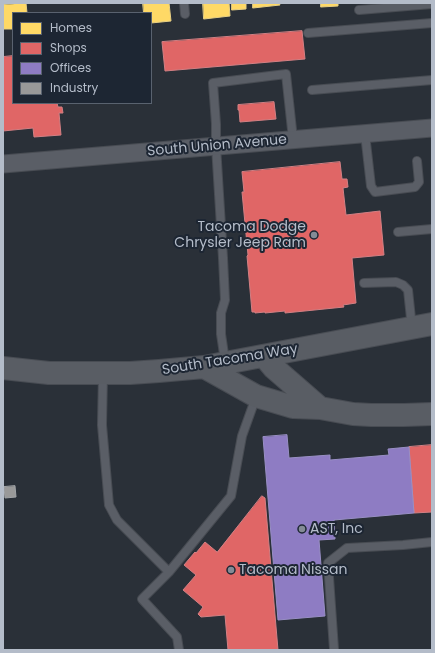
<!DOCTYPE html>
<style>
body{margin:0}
#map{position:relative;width:435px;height:653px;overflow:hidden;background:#2a3038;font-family:Poppins,sans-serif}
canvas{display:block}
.frame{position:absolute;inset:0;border:4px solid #b4bcc9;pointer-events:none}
.legend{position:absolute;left:12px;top:12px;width:140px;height:92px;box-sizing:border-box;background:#1d2633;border:1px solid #59626f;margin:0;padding:5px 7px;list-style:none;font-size:12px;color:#b4bcc9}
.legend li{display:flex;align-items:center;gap:8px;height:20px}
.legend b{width:20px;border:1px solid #59626f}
</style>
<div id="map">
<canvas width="435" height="653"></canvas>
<div class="frame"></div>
<ul class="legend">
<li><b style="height:11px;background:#ffd966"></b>Homes</li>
<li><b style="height:11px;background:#e06666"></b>Shops</li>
<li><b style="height:11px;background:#8e7cc3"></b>Offices</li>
<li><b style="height:11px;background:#999"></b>Industry</li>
</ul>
</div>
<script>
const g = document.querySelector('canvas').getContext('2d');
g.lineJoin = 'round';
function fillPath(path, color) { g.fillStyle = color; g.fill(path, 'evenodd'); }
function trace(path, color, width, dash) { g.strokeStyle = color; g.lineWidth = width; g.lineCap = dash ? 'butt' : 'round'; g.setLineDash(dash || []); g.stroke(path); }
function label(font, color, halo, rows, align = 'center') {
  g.font = font + ' Poppins,sans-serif'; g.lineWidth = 4; g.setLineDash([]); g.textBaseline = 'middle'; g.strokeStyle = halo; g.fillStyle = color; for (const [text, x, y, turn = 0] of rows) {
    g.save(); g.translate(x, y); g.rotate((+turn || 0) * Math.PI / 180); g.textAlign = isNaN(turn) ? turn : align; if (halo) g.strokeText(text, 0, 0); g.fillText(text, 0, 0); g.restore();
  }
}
const homes = new Path2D(`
 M 26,3 L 27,13 L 13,13 L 13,29 L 3,29 L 3,5 Z
 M 143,3 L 169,3 L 171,21 L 151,23 L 151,13 L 144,13 Z
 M 203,3 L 229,3 L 230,16 L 204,19 Z
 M 232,3 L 246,3 L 246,9 L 232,10 Z
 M 253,3 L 279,3 L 280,5 L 253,8 Z
 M 321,3 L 338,3 L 338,6 L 321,7 Z`);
fillPath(homes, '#ffd966');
trace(homes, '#e8d084', 1);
const shops = new Path2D(`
 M 302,31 L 305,59 L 165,71 L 162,42 Z
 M 13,56 L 13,103 L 57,103 L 58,107 L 62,107 L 63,113 L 59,113 L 61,135 L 34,137 L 33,128 L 3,131 L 3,57 Z
 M 274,102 L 276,119 L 240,122 L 239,110 L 238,110 L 238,105 Z
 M 340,162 L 342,179 L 347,179 L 348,187 L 343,188 L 346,215 L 380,211 L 384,255 L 352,258 L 356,303 L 343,305 L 344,307 L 285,313 L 285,311 L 265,313 L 265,312 L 255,313 L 255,312 L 252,312 L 247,256 L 248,255 L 242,192 L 244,192 L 242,172 Z
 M 432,445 L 432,512 L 414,513 L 409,447 Z
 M 262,496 L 265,498 L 278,650 L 228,650 L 225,615 L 201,617 L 198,614 L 203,607 L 183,590 L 196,575 L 184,565 L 195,552 L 196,553 L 205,542 L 217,552 Z`);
fillPath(shops, '#e06666');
trace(shops, '#d38084', 1);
const offices = new Path2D(`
 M 287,435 L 289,458 L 330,455 L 330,460 L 389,455 L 388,449 L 409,447 L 414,513 L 334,520 L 335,539 L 319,540 L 325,616 L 278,620 L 263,437 Z`);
fillPath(offices, '#8e7cc3');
trace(offices, '#998fc5', 1);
const industry = new Path2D(`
 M 15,486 L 16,497 L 5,498 L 4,487 Z`);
fillPath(industry, '#999');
trace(industry, '#a1a4a7', 1);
const lane = new Path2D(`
 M 184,3 L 185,14
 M 359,10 L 432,4
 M 308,33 L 432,23
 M 312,90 L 432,80
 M 365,134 L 371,186 L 375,192 L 415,187 L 419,182 L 417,161
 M 398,232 L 432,229
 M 364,283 L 396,282 L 403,285 L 408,290 L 412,328
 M 225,361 L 221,334 L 221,313 L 225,300 L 223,258 L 216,146 L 216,124 L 213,83 L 286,74 L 293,139
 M 103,374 L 102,425 L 109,505 L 117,520 L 169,572
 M 334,649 L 328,563 L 347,548 L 403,545 L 432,542
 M 179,650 L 177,637 L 142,599 L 169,572 L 231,496 L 242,436 L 256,397`);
const street = new Path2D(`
 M 3,164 L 432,128`);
const secondary = new Path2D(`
 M 264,356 L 274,368 L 320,408
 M 204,367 L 256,396 L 293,407 L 320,408 L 353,414 L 371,415 L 404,415 L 432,414
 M 3,368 L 49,373 L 130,373 L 159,371 L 204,367 L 432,324`);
trace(lane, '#484c53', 10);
trace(street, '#484c53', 19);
trace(secondary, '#484c53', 24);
trace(lane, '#5a5e66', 8);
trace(street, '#5a5e66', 17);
trace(secondary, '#595d64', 22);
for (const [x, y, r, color] of [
 [314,235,4,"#848b96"],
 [302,529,4,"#848b96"],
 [231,570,4,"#848b96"]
]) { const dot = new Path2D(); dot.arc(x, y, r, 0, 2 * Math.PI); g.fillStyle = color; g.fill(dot); trace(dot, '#1d2633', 1.5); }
label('14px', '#b4bcc9', '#1d2633', [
 ["South Union Avenue",217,146,-5],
 ["South Tacoma Way",230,360,-9]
]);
label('14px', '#b4bcc9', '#1d2633', [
 ["Tacoma Dodge",306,227,"right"],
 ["Chrysler Jeep Ram",306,243,"right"],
 ["AST, Inc",310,529],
 ["Tacoma Nissan",239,570]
], 'left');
</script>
